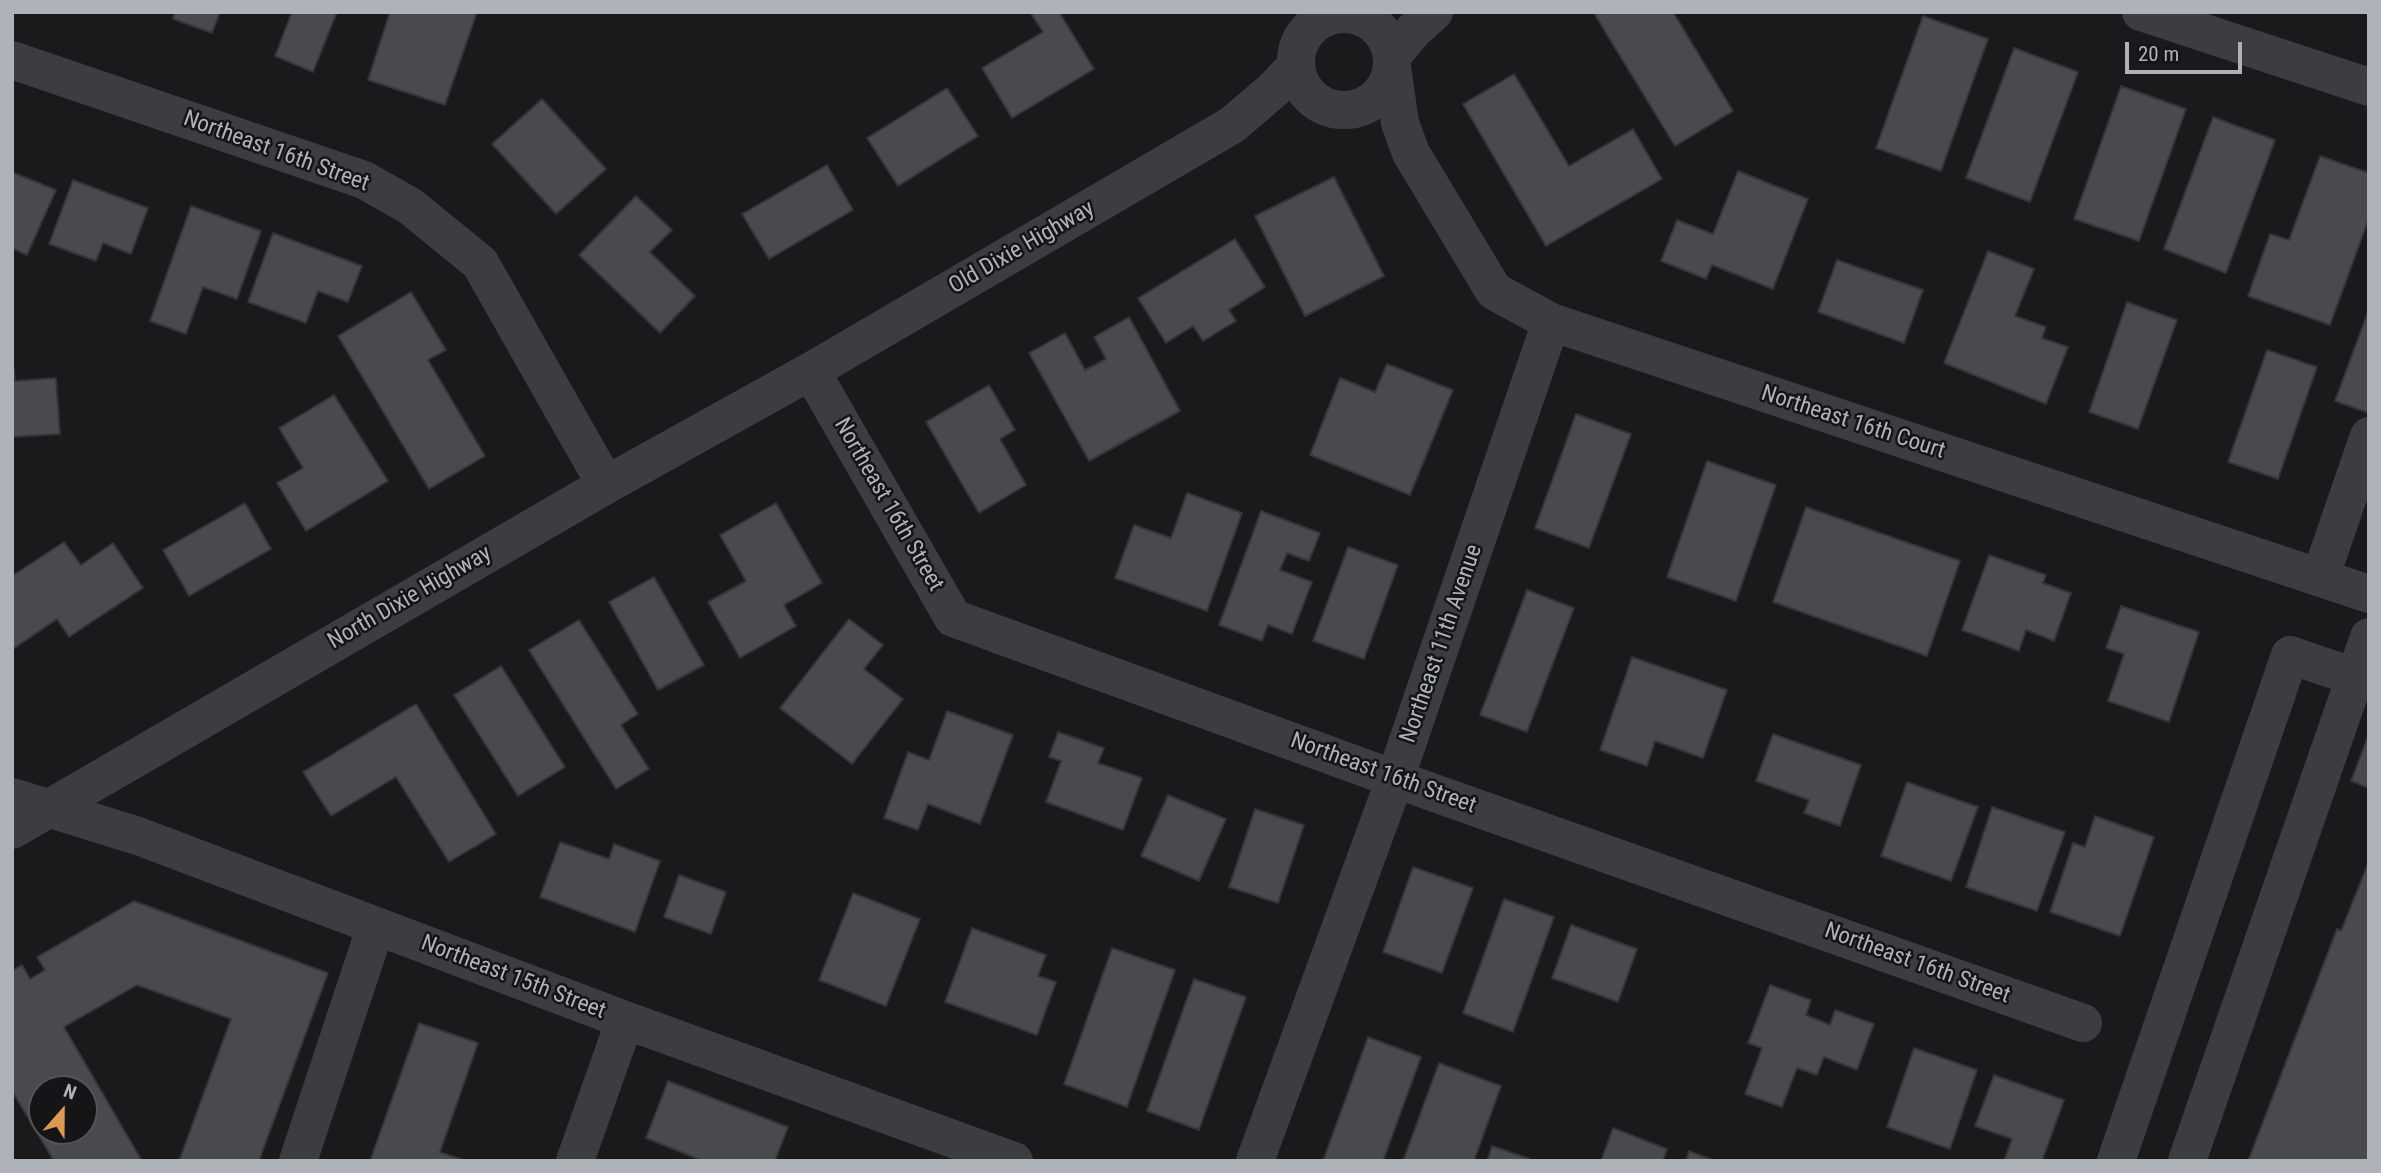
<!DOCTYPE html>
<style>
body{margin:0}
#map{position:relative;width:2381px;height:1173px;overflow:hidden;background:#1a1a1c;font-family:"Roboto Condensed",sans-serif}
canvas{display:block}
.frame{position:absolute;inset:0;border:14px solid #aeb3b9;pointer-events:none}
.north{position:absolute;left:28px;top:1075px;width:70px;height:70px;box-sizing:border-box;background:#151517;border:2px solid #525458;border-radius:50%;rotate:21deg;font-size:19px;font-weight:700;line-height:28px;text-align:center;color:#aeb3b9}
.north::after{content:'';display:block;margin:auto;width:24px;height:32px;background:#dc9952;clip-path:polygon(50% 0,100% 100%,50% 72%,0 100%)}
.scale{position:absolute;left:2125px;top:42px;width:117px;height:32px;box-sizing:border-box;border:4px solid #aeb3b9;border-top:0;padding-left:9px;font-size:21px;line-height:24px;white-space:nowrap;color:#aeb3b9;-webkit-text-stroke:5px #151517;paint-order:stroke}
</style>
<div id="map">
<canvas width="2381" height="1173"></canvas>
<div class="frame"></div>
<div class="north">N</div>
<div class="scale">20 m</div>
</div>
<script>
const g = document.querySelector('canvas').getContext('2d');
g.lineJoin = 'round';
function fillPath(path, color) { g.fillStyle = color; g.fill(path, 'evenodd'); }
function trace(path, color, width, dash) { g.strokeStyle = color; g.lineWidth = width; g.lineCap = dash ? 'butt' : 'round'; g.setLineDash(dash || []); g.stroke(path); }
function label(font, color, halo, rows, align = 'center') {
  g.font = font + ' "Roboto Condensed",sans-serif'; g.lineWidth = 5; g.setLineDash([]); g.textBaseline = 'middle'; g.strokeStyle = halo; g.fillStyle = color; for (const [text, x, y, turn = 0] of rows) {
    g.save(); g.translate(x, y); g.rotate((+turn || 0) * Math.PI / 180); g.textAlign = isNaN(turn) ? turn : align; if (halo) g.strokeText(text, 0, 0); g.fillText(text, 0, 0); g.restore();
  }
}
const building = new Path2D(`
 M 175,12 L 220,12 L 212,33 L 173,19 Z
 M 292,12 L 337,12 L 313,72 L 275,56 Z
 M 390,12 L 477,12 L 445,105 L 368,80 Z
 M 1030,12 L 1059,12 L 1094,69 L 1012,118 L 982,68 L 1043,32 Z
 M 1600,12 L 1673,12 L 1733,111 L 1675,146 L 1595,15 Z
 M 1923,16 L 1988,39 L 1941,171 L 1876,148 Z
 M 2014,48 L 2078,72 L 2030,202 L 1966,178 Z
 M 1514,74 L 1569,166 L 1633,129 L 1662,179 L 1546,246 L 1463,104 Z
 M 2121,86 L 2186,109 L 2139,241 L 2074,219 Z
 M 947,88 L 978,136 L 898,186 L 867,138 Z
 M 542,99 L 606,169 L 556,214 L 492,144 Z
 M 2213,117 L 2275,140 L 2226,273 L 2164,249 Z
 M 2320,156 L 2369,173 L 2369,218 L 2330,325 L 2248,296 L 2270,234 L 2289,240 Z
 M 827,165 L 853,210 L 769,259 L 742,214 Z
 M 1738,171 L 1808,199 L 1773,289 L 1712,265 L 1706,279 L 1661,261 L 1677,220 L 1713,234 Z
 M 12,172 L 56,190 L 27,255 L 12,248 Z
 M 1334,177 L 1384,276 L 1305,316 L 1255,216 Z
 M 73,180 L 148,208 L 131,254 L 103,243 L 96,261 L 49,244 Z
 M 636,196 L 672,230 L 650,252 L 695,296 L 660,333 L 579,255 Z
 M 191,206 L 261,231 L 237,299 L 203,287 L 186,334 L 150,321 Z
 M 273,233 L 362,266 L 348,302 L 318,291 L 306,323 L 248,302 Z
 M 1235,239 L 1265,287 L 1229,310 L 1236,321 L 1203,341 L 1193,326 L 1166,343 L 1138,298 Z
 M 1988,251 L 2034,269 L 2015,316 L 2046,327 L 2042,338 L 2068,347 L 2046,404 L 1944,363 Z
 M 1837,260 L 1923,290 L 1904,343 L 1818,312 Z
 M 411,292 L 446,350 L 428,360 L 485,456 L 429,489 L 338,336 Z
 M 2127,302 L 2177,320 L 2138,429 L 2089,412 Z
 M 2369,309 L 2369,413 L 2335,401 Z
 M 1129,317 L 1180,411 L 1089,461 L 1029,353 L 1065,333 L 1085,370 L 1106,359 L 1094,337 Z
 M 2267,350 L 2317,367 L 2278,479 L 2228,462 Z
 M 12,351 L 15,381 L 56,378 L 60,434 L 12,437 Z
 M 1387,364 L 1453,390 L 1410,495 L 1310,455 L 1340,378 L 1375,392 Z
 M 989,385 L 1015,430 L 1000,439 L 1026,485 L 979,513 L 926,422 Z
 M 334,395 L 388,481 L 306,531 L 277,483 L 303,468 L 279,428 Z
 M 1576,414 L 1631,434 L 1589,548 L 1535,528 Z
 M 1707,461 L 1776,485 L 1736,601 L 1667,577 Z
 M 1187,493 L 1242,513 L 1207,611 L 1115,578 L 1134,525 L 1171,538 Z
 M 245,503 L 271,549 L 189,596 L 163,550 Z
 M 776,503 L 822,583 L 784,605 L 796,626 L 740,658 L 708,602 L 746,581 L 720,535 Z
 M 1806,507 L 1960,561 L 1927,656 L 1773,602 Z
 M 1261,511 L 1320,533 L 1309,561 L 1287,553 L 1280,570 L 1312,582 L 1292,634 L 1268,625 L 1262,641 L 1219,625 Z
 M 64,542 L 81,565 L 113,543 L 143,588 L 69,637 L 57,619 L 13,649 L 12,576 Z
 M 1348,547 L 1398,565 L 1364,659 L 1313,641 Z
 M 1989,555 L 2046,575 L 2043,583 L 2071,593 L 2054,641 L 2026,630 L 2019,651 L 1962,630 Z
 M 654,577 L 704,665 L 658,690 L 609,602 Z
 M 1527,590 L 1574,608 L 1527,732 L 1480,715 Z
 M 2121,606 L 2199,632 L 2169,722 L 2108,701 L 2124,654 L 2106,648 Z
 M 849,619 L 883,645 L 864,669 L 903,699 L 852,764 L 780,708 Z
 M 579,620 L 638,714 L 621,725 L 649,769 L 616,789 L 529,650 Z
 M 1632,657 L 1727,690 L 1703,758 L 1655,741 L 1647,766 L 1600,750 Z
 M 501,666 L 565,767 L 518,796 L 454,695 Z
 M 416,704 L 496,834 L 449,862 L 396,777 L 331,816 L 303,772 Z
 M 947,711 L 1013,735 L 980,824 L 928,804 L 918,830 L 884,818 L 908,752 L 929,760 Z
 M 1058,732 L 1104,748 L 1098,763 L 1142,778 L 1123,830 L 1046,802 L 1061,761 L 1049,757 Z
 M 1773,734 L 1861,765 L 1840,826 L 1804,813 L 1809,800 L 1756,781 Z
 M 2367,739 L 2369,740 L 2369,788 L 2351,781 Z
 M 1907,782 L 1978,807 L 1951,881 L 1881,856 Z
 M 1168,795 L 1226,819 L 1199,881 L 1141,856 Z
 M 1992,807 L 2065,832 L 2037,911 L 1966,887 Z
 M 1255,809 L 1304,825 L 1278,903 L 1229,887 Z
 M 2095,816 L 2154,837 L 2120,936 L 2050,912 L 2073,843 L 2085,847 Z
 M 560,842 L 609,859 L 614,844 L 660,861 L 635,932 L 540,897 Z
 M 2369,861 L 2369,1161 L 2248,1161 L 2337,929 L 2341,931 Z
 M 1413,867 L 1473,888 L 1442,973 L 1383,952 Z
 M 679,875 L 726,892 L 711,934 L 664,917 Z
 M 853,893 L 920,919 L 886,1006 L 819,980 Z
 M 1504,899 L 1554,917 L 1513,1032 L 1463,1013 Z
 M 134,901 L 328,973 L 259,1161 L 179,1161 L 231,1019 L 137,985 L 64,1027 L 142,1161 L 54,1161 L 12,1091 L 12,971 L 22,965 L 30,979 L 45,970 L 37,957 ZM 42,1089 L 84,1089 L 84,1131 L 42,1131 Z
 M 1571,925 L 1637,949 L 1618,1002 L 1552,978 Z
 M 972,928 L 1046,955 L 1038,976 L 1056,982 L 1037,1035 L 945,1002 Z
 M 1112,948 L 1175,970 L 1127,1107 L 1064,1084 Z
 M 1194,979 L 1246,997 L 1199,1130 L 1147,1111 Z
 M 1770,985 L 1811,1000 L 1806,1015 L 1830,1025 L 1835,1010 L 1874,1024 L 1857,1070 L 1824,1057 L 1817,1075 L 1797,1068 L 1782,1107 L 1745,1094 L 1762,1048 L 1748,1043 Z
 M 419,1023 L 478,1043 L 440,1152 L 466,1161 L 370,1161 Z
 M 1368,1037 L 1421,1057 L 1383,1161 L 1323,1161 Z
 M 1914,1048 L 1977,1070 L 1950,1149 L 1887,1127 Z
 M 1439,1063 L 1501,1086 L 1474,1161 L 1403,1161 Z
 M 1994,1075 L 2064,1100 L 2042,1161 L 2004,1161 L 2012,1139 L 1975,1126 Z
 M 668,1081 L 788,1127 L 775,1161 L 703,1161 L 646,1138 Z
 M 1613,1128 L 1667,1149 L 1663,1161 L 1601,1161 Z
 M 1492,1146 L 1530,1159 L 1530,1161 L 1487,1161 Z
 M 1689,1151 L 1715,1161 L 1686,1161 Z`);
fillPath(building, '#494a4d');
trace(building, '#343537', 2);
trace(new Path2D(`
 M 2141,12 L 2369,87
 M1296 62a48 48 0 1 1 96 0a48 48 0 1 1-96 0Z
 M 1392,56 L 1413,31 L 1434,12
 M 12,60 L 364,180 L 410,206 L 480,263 L 606,485
 M 1392,67 L 1400,123 L 1411,153 L 1494,291 L 1551,322 L 2369,594
 M 811,371 L 953,618 L 1395,779 L 2083,1023
 M 2320,578 L 2369,436
 M 12,797 L 138,836 L 625,1020 L 1014,1161
 M 12,830 L 606,485 L 811,371 L 1232,125 L 1273,90 L 1295,67
 M 298,1161 L 376,926
 M 575,1161 L 625,1020
 M 1255,1161 L 1395,779 L 1551,322
 M 2116,1161 L 2290,655 L 2355,677
 M 2187,1161 L 2369,637`), '#3b3d40', 38);
label('23px', '#aeb3b9', '#151517', [
 ["Northeast 16th Street",276,152,20],
 ["Old Dixie Highway",1022,248,-30],
 ["Northeast 16th Court",1853,423,18],
 ["Northeast 16th Street",888,505,60],
 ["North Dixie Highway",410,598,-30],
 ["Northeast 11th Avenue",1442,644,-71],
 ["Northeast 16th Street",1383,774,20],
 ["Northeast 16th Street",1917,964,20],
 ["Northeast 15th Street",513,978,21]
]);
</script>
